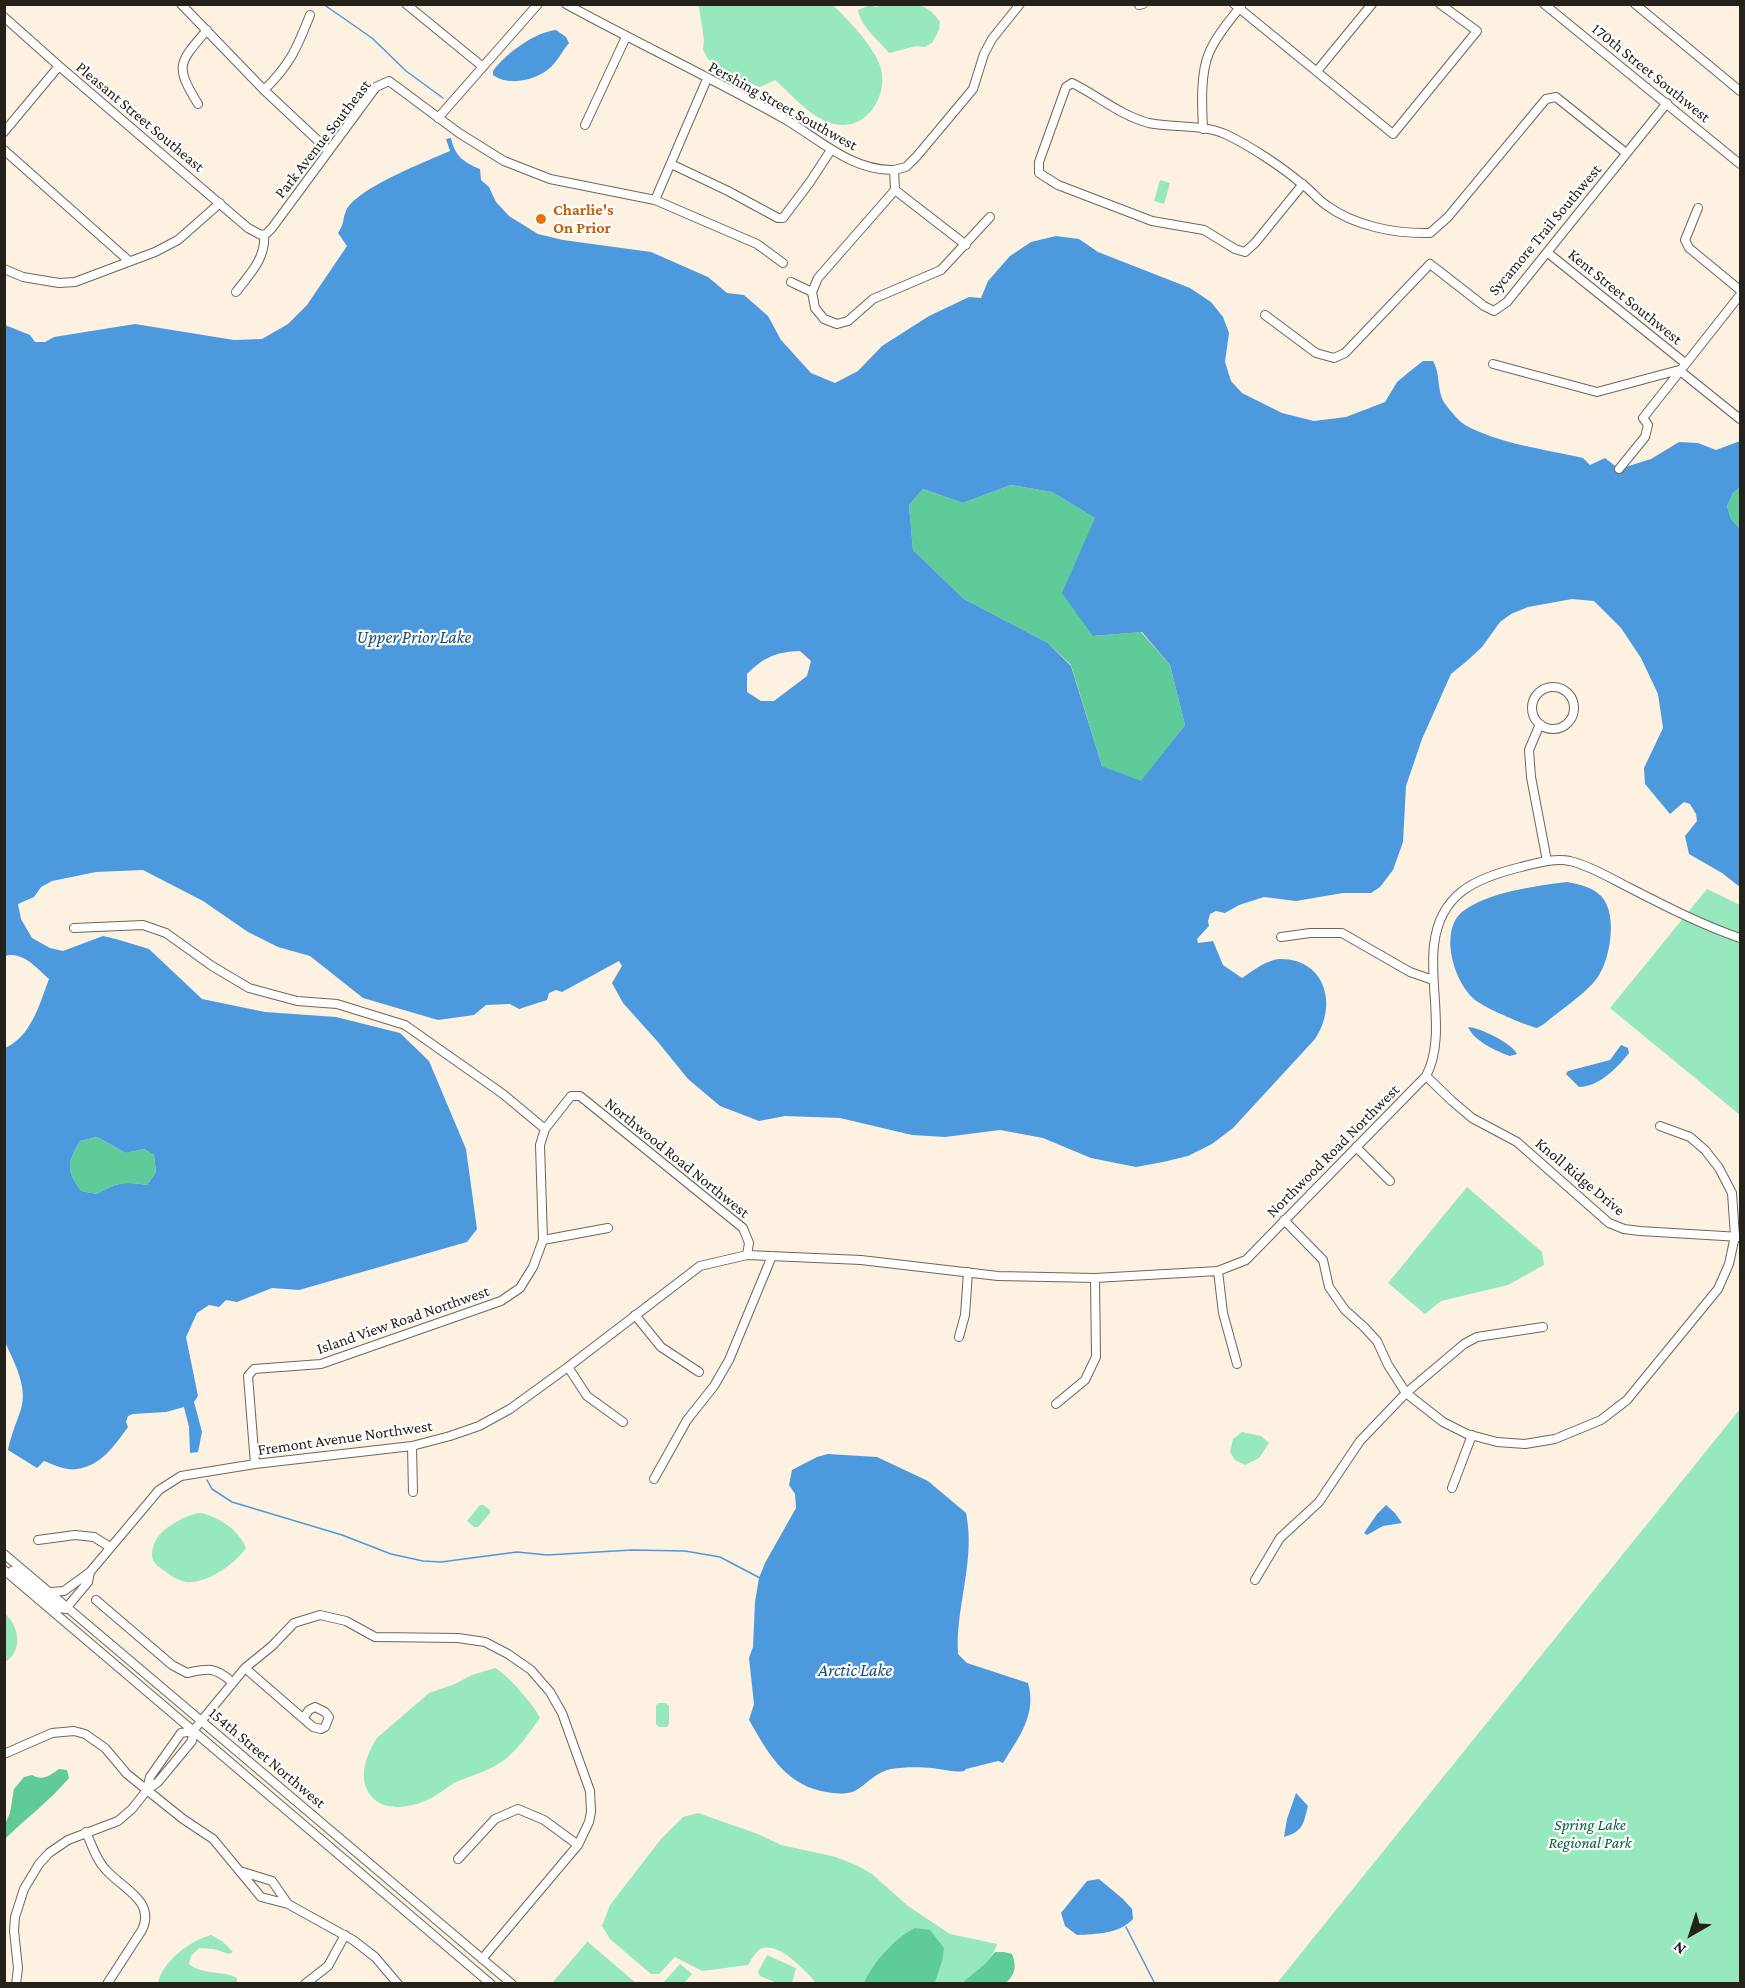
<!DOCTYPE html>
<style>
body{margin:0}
#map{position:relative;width:1745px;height:1988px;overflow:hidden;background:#fdf1e1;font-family:"Crimson Pro",serif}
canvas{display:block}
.frame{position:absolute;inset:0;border:6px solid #24201a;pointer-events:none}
.north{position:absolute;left:1661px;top:1904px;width:60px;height:60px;-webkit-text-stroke:4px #fff;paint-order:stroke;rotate:219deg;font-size:16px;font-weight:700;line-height:24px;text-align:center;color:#24201a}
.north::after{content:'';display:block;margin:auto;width:21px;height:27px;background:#24201a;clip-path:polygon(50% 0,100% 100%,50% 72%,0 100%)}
</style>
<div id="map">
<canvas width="1745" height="1988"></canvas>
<div class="frame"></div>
<div class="north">N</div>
</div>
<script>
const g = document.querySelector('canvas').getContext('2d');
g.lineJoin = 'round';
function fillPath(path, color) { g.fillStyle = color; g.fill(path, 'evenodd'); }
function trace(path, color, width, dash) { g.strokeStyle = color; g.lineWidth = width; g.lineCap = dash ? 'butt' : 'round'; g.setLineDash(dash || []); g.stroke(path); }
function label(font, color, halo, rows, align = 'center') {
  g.font = font + ' "Crimson Pro",serif'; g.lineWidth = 4.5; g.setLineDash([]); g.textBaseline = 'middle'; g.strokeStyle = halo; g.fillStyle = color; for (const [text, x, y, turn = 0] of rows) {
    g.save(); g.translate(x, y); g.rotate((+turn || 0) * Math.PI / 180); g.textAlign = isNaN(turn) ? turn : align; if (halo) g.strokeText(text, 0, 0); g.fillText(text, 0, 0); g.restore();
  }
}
fillPath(new Path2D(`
 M 887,4 C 912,4 925,0 940,22 L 939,30 L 932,43 L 925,47 L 916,46 L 889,53 C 879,40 861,28 858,10 L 870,5 L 876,7 Z
 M 696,5 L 833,5 C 848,20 870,42 879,63 C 891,91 869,132 834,124 C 811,118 792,95 775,80 L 760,87 L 735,77 L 708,59 L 703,50 L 704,40 L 699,7 Z
 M 1160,180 L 1170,183 L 1164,204 L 1154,201 Z
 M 1707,889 L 1740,905 L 1740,1115 L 1610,1008 Z
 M 1467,1187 L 1542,1252 L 1544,1265 L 1508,1285 L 1441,1301 L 1425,1314 L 1388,1283 Z
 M 1740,1409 L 1740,1983 L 1277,1983 Z
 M 1242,1432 L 1261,1436 L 1269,1443 L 1259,1458 L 1245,1465 L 1235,1460 L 1230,1452 L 1233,1439 Z
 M 480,1505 L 483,1505 L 490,1510 L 490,1513 L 478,1527 L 474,1527 L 467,1521 Z
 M 201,1513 C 219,1517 239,1530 246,1548 C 234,1564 213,1580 192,1582 C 182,1583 174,1578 166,1572 C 162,1569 155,1565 153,1560 C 149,1545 160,1532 171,1525 C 181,1519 189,1514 201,1513 Z
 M 5,1614 C 15,1622 21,1639 15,1651 C 14,1655 7,1660 5,1663 Z
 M 495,1668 C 506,1673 536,1707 540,1718 C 531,1730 522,1744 511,1754 C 497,1769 472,1775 454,1783 C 447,1787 442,1792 435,1796 C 413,1809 374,1816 365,1784 C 361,1769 369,1749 378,1737 L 429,1693 L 455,1684 L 472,1675 Z
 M 659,1703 L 666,1703 L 669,1706 L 669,1724 L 667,1727 L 659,1727 L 656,1724 L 656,1705 Z
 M 698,1813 L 758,1834 L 781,1845 L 836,1857 L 858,1866 L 872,1874 L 908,1906 L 950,1934 L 997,1944 C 994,1957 976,1976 963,1982 C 956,1986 943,1983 935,1983 L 942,1962 L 890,1946 L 864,1983 L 817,1984 C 806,1972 782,1944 763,1948 C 756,1950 752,1959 748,1965 L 702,1971 L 675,1957 L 659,1974 L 651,1974 L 610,1939 L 602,1926 L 610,1905 L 661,1839 L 683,1817 Z
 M 211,1935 L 222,1941 L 233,1952 L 229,1954 L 214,1949 L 199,1948 L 191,1956 L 189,1964 C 202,1975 222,1970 237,1978 L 237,1983 L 158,1983 C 162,1962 191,1940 211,1935 Z
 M 588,1941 L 588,1942 L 636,1983 L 552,1983 Z
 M 767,1955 L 796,1968 L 792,1983 L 777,1983 L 760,1976 L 758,1972 Z
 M 680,1964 L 692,1974 L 684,1983 L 663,1983 Z`), '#97e8be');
fillPath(new Path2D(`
 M 1011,485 L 1052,492 L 1095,518 L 1093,636 L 1141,632 L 1170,665 L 1185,725 L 1141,782 L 1102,766 L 1071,665 L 1048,643 L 964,599 L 913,550 L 909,505 L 923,489 L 963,503 Z
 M 1740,487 L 1740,529 L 1731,519 L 1727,506 L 1733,493 Z
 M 97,1137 L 126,1153 L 144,1149 L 154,1155 L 156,1172 L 147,1185 C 124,1181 117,1182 97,1194 L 81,1191 C 66,1169 67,1164 80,1141 Z
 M 59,1769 L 67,1770 L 69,1778 C 50,1801 26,1818 5,1839 L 5,1824 L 10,1813 L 14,1789 L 24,1777 L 32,1775 C 43,1781 49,1776 59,1769 Z
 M 915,1928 L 930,1930 L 944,1948 L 942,1962 L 935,1983 L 864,1983 C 873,1962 895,1938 915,1928 Z
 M 995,1952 L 1004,1952 L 1012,1954 C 1017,1967 1015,1974 1006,1983 L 962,1983 L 985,1964 Z`), '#5fcb98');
fillPath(new Path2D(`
 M 556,30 L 566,37 L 569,43 C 563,50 558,60 552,66 C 538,80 509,87 493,75 L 493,71 C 505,54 535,32 556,30 Z
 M 451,138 C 455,156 463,162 480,169 L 481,180 L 489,187 L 496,202 L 509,216 L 538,234 L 563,240 L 651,252 L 708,277 L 727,293 L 744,295 L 768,316 L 781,340 L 811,373 L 835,383 L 858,371 L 882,346 L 929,316 L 969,297 L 981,298 L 988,281 L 1010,256 L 1031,242 L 1056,236 L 1079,239 L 1098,252 L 1190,288 L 1211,302 L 1223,317 L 1229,333 L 1225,362 L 1231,381 L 1242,393 L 1282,413 L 1314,421 L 1346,417 L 1385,402 L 1397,382 L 1409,372 L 1423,361 L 1433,361 C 1441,374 1436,392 1446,405 C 1451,412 1459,421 1465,425 C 1500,444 1544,449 1583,458 L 1590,465 L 1605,458 L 1619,469 L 1651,459 L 1679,442 L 1698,443 L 1716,450 L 1740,441 L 1740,487 L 1733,493 L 1727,506 L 1731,519 L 1740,529 L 1740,887 L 1722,873 L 1689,854 L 1685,836 L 1697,821 L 1696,814 L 1690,804 L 1684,802 L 1670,814 L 1645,784 L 1644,768 L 1663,728 L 1658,694 L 1641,658 L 1621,628 L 1594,601 L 1572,599 L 1528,607 L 1511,614 L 1500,622 L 1482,647 L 1468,660 L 1451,674 L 1422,739 L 1406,786 L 1403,842 L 1393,870 L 1380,887 L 1371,893 L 1343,893 L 1296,901 L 1264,897 L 1239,905 L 1225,913 L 1216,911 L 1210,914 L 1208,921 L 1209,926 L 1197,939 L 1198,943 L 1213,941 L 1223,965 L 1242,978 C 1252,971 1267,960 1279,959 C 1326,958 1338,1006 1315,1039 L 1233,1128 L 1212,1144 L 1188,1156 L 1163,1162 L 1136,1167 L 1091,1158 L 1043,1138 L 1000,1130 L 945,1137 L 912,1135 L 840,1118 L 785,1116 L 759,1121 L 720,1106 L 688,1079 L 658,1042 L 623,1003 L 612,983 L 622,966 L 619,961 L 562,992 L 556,990 L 549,993 L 547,1000 L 519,1009 L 510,1004 L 486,1005 L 474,1015 L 438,1020 L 363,998 L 310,956 L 278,947 L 248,932 L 203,901 L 143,870 L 96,872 L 52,881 L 41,887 L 34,897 L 18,904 L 21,919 L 32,938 L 50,948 L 63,951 L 103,936 L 116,939 L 149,949 L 202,999 L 265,1012 L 336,1017 L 400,1033 L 429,1061 L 466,1149 L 477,1229 L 467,1242 L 299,1290 L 272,1288 L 237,1302 L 226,1300 L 219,1307 L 209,1305 L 197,1313 L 186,1337 L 198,1396 L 194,1402 L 202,1432 L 198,1452 L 190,1453 L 189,1427 L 184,1407 L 166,1412 L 133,1414 L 128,1416 L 126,1422 L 128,1427 C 115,1445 101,1466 77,1469 C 67,1471 54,1465 44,1461 L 37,1468 L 8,1450 C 11,1435 16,1424 21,1409 C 28,1387 14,1362 5,1342 L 5,1048 C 31,1037 40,1003 49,979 C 36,968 23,951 5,956 L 5,325 L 30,335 L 35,342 L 45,342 L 54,337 L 135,324 L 234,340 L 262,339 L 288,324 L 307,305 L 347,246 L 338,233 C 345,223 342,220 346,211 C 355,189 427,161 450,151 L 446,139 ZM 1011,485 L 1052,492 L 1095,518 L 1062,593 L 1093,636 L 1142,632 L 1170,665 L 1185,725 L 1141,781 L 1102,766 L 1071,666 L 1048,643 L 964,599 L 913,550 L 909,505 L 923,489 L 963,503 ZM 800,651 L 811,661 L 807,676 L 774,701 L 761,701 L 747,692 L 747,674 C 764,657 776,652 800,651 ZM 97,1137 L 126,1153 L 144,1149 L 154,1155 L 156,1172 L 147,1185 C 124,1181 117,1182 97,1194 L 81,1191 C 66,1169 67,1164 80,1141 Z
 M 1567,882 C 1580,885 1591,886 1601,896 C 1619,914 1610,965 1594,982 C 1582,996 1559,1011 1544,1024 L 1537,1028 C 1522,1024 1490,1010 1478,1002 C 1455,987 1438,932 1462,912 C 1487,892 1536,886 1567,882 Z
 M 1468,1027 C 1479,1027 1513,1044 1517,1054 L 1510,1056 C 1496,1051 1474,1041 1468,1027 Z
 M 1621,1045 L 1628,1048 L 1629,1053 C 1618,1067 1599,1087 1579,1087 L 1566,1074 L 1568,1071 L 1610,1060 Z
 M 828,1454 L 877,1457 L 928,1481 L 966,1513 C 976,1561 955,1607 958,1654 L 967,1663 L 1028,1683 C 1037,1714 1019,1737 1003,1763 L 998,1761 L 966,1769 L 964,1771 C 953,1773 943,1769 932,1768 C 920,1767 903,1767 891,1769 C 873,1773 864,1788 852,1792 C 841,1795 832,1793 821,1791 C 783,1782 767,1751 749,1720 L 754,1704 L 749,1658 L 753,1647 L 755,1602 L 759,1578 L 765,1563 L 796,1508 L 795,1494 L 789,1485 L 792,1470 L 817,1457 Z
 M 1386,1505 L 1395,1513 L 1402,1523 L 1383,1526 L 1367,1535 L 1364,1533 L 1377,1514 Z
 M 1296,1793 L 1308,1806 C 1303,1824 1304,1831 1284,1837 L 1287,1819 Z
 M 1099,1879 L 1123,1899 L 1132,1909 L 1133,1919 C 1119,1934 1096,1934 1077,1935 L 1065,1926 L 1061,1913 L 1087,1881 Z`), '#4d99dd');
trace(new Path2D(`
 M 323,4 L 372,38 L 406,71 L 443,98
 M 207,1480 L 212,1489 L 232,1502 L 342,1535 L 391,1554 L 423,1561 L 441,1562 L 517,1552 L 547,1555 L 632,1550 L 685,1551 L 720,1557 L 760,1578
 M 1126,1927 L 1155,1984`), '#4d99dd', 1.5);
const minor = new Path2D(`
 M 181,4 L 264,90 L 328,150
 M 406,4 L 483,67
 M 566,4 C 639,44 716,80 788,121 C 821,141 853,171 894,170 L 895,190 L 966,245
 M 1234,4 L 1393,134 L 1477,31 L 1440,4
 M 1544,4 L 1740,164
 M 1635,4 L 1740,91
 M 1139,5 L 1143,4
 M 4,17 L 59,66 L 248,228 L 261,235 L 266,234 L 272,228 L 376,87 L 389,81 L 459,133 L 504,161 L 550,179 L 655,200 L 757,244 L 783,263
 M 1317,71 L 1372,4
 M 264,90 C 290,65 297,48 310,15
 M 198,104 C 174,65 179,63 207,30
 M 438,118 L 538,4
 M 585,125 L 626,37
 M 1203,129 C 1202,107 1200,74 1209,53 C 1216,36 1230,20 1241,6
 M 4,132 L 59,66
 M 4,150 L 129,261
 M 671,164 L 728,191 L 778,218 L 783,218 L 810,182 L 831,150
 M 894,170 L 906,167 L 917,156 L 973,89 L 984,54 L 992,39 L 1020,4
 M 1303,184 L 1255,243 L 1245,252 L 1235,249 L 1204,230 L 1152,221 L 1058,185 L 1039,173 L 1039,162 L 1066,87 L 1072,83 C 1097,95 1121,116 1149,123 C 1173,128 1202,124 1225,134 C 1249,145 1282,167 1302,184 C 1311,190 1317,199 1326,205 C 1354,226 1396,234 1430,233 L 1448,217 L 1546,99 L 1556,97 L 1626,153
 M 895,190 L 818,278 L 812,292 L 815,308 L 824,319 L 837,324 L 848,321 L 873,299 L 941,270 L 990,217
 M 655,200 L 707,79
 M 1698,208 L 1685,240 L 1689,248 L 1740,290
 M 1548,253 L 1685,363
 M 4,269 L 23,277 L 59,283 L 75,282 L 155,252 L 178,240 L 220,203
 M 791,282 L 812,292
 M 236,292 C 250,274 266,258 264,235
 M 1265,315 L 1316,353 L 1334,358 L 1345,353 L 1430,264 L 1484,306 L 1494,311 L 1507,302 L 1667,103
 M 1493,364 L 1597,392 L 1679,370 L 1740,419
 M 1619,469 L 1645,437 L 1648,425 L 1643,418 L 1740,295
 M1532 708a21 21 0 1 1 42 0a21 21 0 1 1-42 0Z
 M 1540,724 L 1529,750 L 1531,777 L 1547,861
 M 74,928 L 143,925 L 166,933 L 212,966 L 249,988 L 297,1001 L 337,1004 L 405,1025 L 503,1094 L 545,1129
 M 1281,937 L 1310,933 L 1342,933 L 1410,972 L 1433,980
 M 1426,1076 L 1452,1101 L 1472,1118 L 1517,1142 L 1609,1223 L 1624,1229 L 1640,1231 L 1740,1237
 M 1356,1147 L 1390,1181
 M 1284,1220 L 1323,1260 L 1329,1287 L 1345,1310 L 1364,1327 L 1377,1341 L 1388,1365 L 1406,1393 L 1443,1422 L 1467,1434 L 1497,1442 L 1525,1444 L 1555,1439 L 1601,1420 L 1627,1400 L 1718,1289 L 1729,1264 L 1735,1236 L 1732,1193 L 1719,1168 L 1705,1150 L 1690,1137 L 1660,1126
 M 543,1240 L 608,1228
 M 1218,1271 L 1223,1313 L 1237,1364
 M 635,1315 L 661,1347 L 699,1372
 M 959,1337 L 965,1315 L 968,1272
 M 568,1367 L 587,1396 L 623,1422
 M 1056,1404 L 1085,1380 L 1096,1357 L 1095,1278
 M 412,1446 L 413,1492
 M 255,1464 L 248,1376 L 254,1369 L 321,1364 L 501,1301 L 520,1288 L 533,1267 L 543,1240 L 540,1145 L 545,1129 L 571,1096 L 580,1096 L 743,1228 L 749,1243 L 747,1255
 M 654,1479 L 687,1420 L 714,1386 L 729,1360 L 772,1256
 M 1452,1488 L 1472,1435
 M 38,1540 L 75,1535 L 94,1537 L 110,1547
 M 4,1554 L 512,1984
 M 4,1570 L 491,1984
 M 12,1571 L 24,1579 L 59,1608 L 66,1609 L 68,1606
 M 1255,1580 L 1280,1538 L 1319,1502 L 1360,1441 L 1406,1393 L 1464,1344 L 1477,1337 L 1543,1327
 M 51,1592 L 64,1591 L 90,1572 L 159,1490 L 181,1476 L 255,1464 L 412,1446 L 450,1436 L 479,1426 L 510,1409 L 568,1367 L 700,1266 L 747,1255 L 861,1260 L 998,1276 L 1095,1278 L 1218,1271 L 1246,1260 L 1426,1076 C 1446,1039 1429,986 1434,945 C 1440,893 1476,878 1521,867 C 1537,863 1554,858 1570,861 C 1591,866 1610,878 1628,887 C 1665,906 1702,925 1740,938
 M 96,1600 L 172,1665 L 187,1673 C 209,1668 215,1667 232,1682
 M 68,1606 L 88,1582 L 90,1572
 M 245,1668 L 313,1727 L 321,1729 L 325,1727 L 329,1717 L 325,1712 L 315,1707 L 309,1710 L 304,1717
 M 4,1754 L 52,1733 L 74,1731 L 85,1734 L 105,1748 L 127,1774 L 183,1819 L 213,1839 L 261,1897 L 288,1904 L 353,1940 L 375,1957 L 398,1984
 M 147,1790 L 150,1777 L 181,1733 L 193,1731
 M 86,1832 C 92,1845 96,1860 106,1870 C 122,1888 156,1901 142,1930 L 107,1984
 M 458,1859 L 495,1819 L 518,1809 L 544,1820 L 578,1845
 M 243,1872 L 272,1881 L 288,1904
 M 16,1984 L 18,1968 L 14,1931 L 15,1917 L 24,1889 L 39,1864 L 49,1853 L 68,1840 L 118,1821 L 132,1809 L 147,1790 L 158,1782 L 192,1741 L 193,1731 L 245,1668 L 272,1646 L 294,1623 L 320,1615 L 346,1621 L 375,1637 L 458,1638 L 485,1642 L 508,1654 L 531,1670 L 550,1692 L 562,1713 L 590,1791 L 591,1812 L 589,1822 L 578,1845 L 482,1959
 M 305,1984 L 328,1966 L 345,1935`);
trace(minor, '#706658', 10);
trace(minor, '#fff', 8);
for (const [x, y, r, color] of [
 [541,219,6,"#e8710a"]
]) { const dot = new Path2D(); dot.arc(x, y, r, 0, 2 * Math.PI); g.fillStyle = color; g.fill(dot); trace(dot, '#fff', 2); }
label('16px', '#24201a', '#fff', [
 ["170th Street Southwest",1651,73,39],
 ["Pershing Street Southwest",783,106,29],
 ["Pleasant Street Southeast",140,117,40],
 ["Park Avenue Southeast",323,139,-52],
 ["Sycamore Trail Southwest",1545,230,-50],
 ["Kent Street Southwest",1625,297,39],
 ["Northwood Road Northwest",1333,1151,-45],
 ["Northwood Road Northwest",677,1158,39],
 ["Knoll Ridge Drive",1580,1177,40],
 ["Island View Road Northwest",403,1320,-19],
 ["Fremont Avenue Northwest",345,1438,-8],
 ["154th Street Northwest",267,1758,40]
]);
label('bold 16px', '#c56008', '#fff', [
 ["Charlie's",553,210],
 ["On Prior",553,228]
], 'left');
label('italic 16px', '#08603f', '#fff', [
 ["Spring Lake",1590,1825],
 ["Regional Park",1590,1843]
]);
label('italic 18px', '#164d7a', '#fff', [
 ["Upper Prior Lake",414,637],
 ["Arctic Lake",855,1670]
]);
</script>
